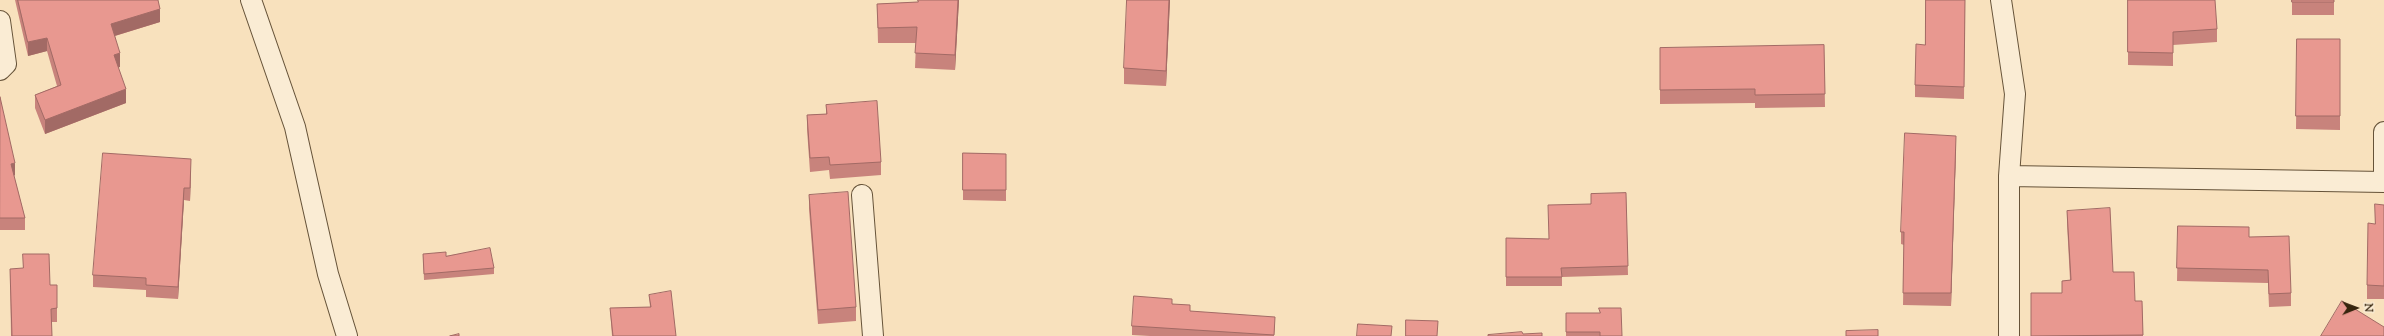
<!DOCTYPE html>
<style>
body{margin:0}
#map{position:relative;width:2384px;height:336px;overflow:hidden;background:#f8e1bd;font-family:"Sorts Mill Goudy",serif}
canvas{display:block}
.north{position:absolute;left:2336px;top:288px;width:40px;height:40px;-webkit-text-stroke:3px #faecd4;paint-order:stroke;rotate:89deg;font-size:11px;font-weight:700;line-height:16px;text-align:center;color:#36240d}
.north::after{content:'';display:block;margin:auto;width:14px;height:18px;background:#36240d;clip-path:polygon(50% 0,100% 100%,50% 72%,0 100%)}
</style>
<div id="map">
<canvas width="2384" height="336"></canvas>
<div class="north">N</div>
</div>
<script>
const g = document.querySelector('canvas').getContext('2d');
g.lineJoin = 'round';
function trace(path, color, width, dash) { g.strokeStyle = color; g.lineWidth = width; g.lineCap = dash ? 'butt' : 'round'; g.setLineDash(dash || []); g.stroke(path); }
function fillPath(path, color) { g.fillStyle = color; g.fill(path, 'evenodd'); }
const street = new Path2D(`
 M 251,0 L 295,127 L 328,274 L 347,336
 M 2001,0 L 2015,94 L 2009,176 L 2009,336
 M 0,21 L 6,64 L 0,70
 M 2009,176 L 2384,182
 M 2384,182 L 2384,132
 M 862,195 L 873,336`);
trace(street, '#665339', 22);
trace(street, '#faecd4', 20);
fillPath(new Path2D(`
 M 15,0 L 158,0 L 160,22 L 115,36 L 120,67 L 118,67 L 126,103 L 45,134 L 35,108 L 35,95 L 57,86 L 47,51 L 28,56 Z
 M 918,0 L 959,0 L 955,70 L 915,68 L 916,43 L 878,43 L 877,4 L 918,2 Z
 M 1170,0 L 1166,86 L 1124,84 L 1124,68 Z
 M 1965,0 L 1964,99 L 1915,97 L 1915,85 L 1925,45 Z
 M 2128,0 L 2217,29 L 2217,42 L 2173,45 L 2173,66 L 2128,65 Z
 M 2292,0 L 2334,0 L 2334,15 L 2292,15 Z
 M 2297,39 L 2340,39 L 2340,130 L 2296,129 Z
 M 1824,45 L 1825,107 L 1755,108 L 1755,103 L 1660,104 L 1660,48 Z
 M 0,97 L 15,175 L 14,176 L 25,218 L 25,230 L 0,230 Z
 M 826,105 L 881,162 L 881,175 L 830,179 L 829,170 L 810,172 L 807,129 L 807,115 L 826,114 Z
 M 1956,148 L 1951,306 L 1903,305 L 1904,245 L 1901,244 L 1901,232 Z
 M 963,153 L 1006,154 L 1006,201 L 963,200 Z
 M 191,171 L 190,201 L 184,200 L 178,299 L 146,297 L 146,290 L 93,287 L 93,275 Z
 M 1626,193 L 1628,275 L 1562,277 L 1562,286 L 1506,286 L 1506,238 L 1549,239 L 1591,204 L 1591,194 Z
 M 809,195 L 856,307 L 856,321 L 818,324 L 809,209 Z
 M 2384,205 L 2384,299 L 2367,299 L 2367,285 L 2375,224 Z
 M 2067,211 L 2135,301 L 2142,301 L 2143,336 L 2031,336 L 2062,293 L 2062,281 L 2070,280 L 2067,223 Z
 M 2178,226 L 2249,237 L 2291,293 L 2291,306 L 2269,307 L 2268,283 L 2177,281 Z
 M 423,254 L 446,256 L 494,268 L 494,274 L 424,280 Z
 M 10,269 L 50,285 L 57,285 L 57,322 L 51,322 L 52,336 L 11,336 Z
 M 649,295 L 676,336 L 612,336 L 610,308 L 650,307 Z
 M 1172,304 L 1190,311 L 1275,326 L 1274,336 L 1150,336 L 1132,335 L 1132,326 Z
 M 1566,313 L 1622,336 L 1566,336 Z`), '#c8837c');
fillPath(new Path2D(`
 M 958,0 L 959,0 L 955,70 L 955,55 Z
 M 1169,0 L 1170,0 L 1166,86 L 1166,71 Z
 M 160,9 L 160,22 L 111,37 L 111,24 Z
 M 47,38 L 47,51 L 28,56 L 28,42 Z
 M 120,53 L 120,67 L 114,69 L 114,55 Z
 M 126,89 L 126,103 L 45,134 L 45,120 Z
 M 1956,136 L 1956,148 L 1951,306 L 1951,293 Z
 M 191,159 L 191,171 L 190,201 L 190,188 Z
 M 15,163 L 15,175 L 11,176 L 11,164 Z
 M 184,188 L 184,200 L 178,299 L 178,287 Z`), '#a26a65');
const building = new Path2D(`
 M 18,0 L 158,0 L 160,9 L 111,24 L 120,53 L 114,55 L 126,89 L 45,120 L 35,95 L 61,85 L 47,38 L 28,42 Z
 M 918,0 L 958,0 L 955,55 L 915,53 L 917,27 L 878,28 L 877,4 L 918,2 Z
 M 1127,0 L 1169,0 L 1166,71 L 1124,68 Z
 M 1926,0 L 1965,0 L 1964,87 L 1915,85 L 1916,44 L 1925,45 Z
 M 2128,0 L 2215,0 L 2217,29 L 2173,32 L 2173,53 L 2128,52 Z
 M 2292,0 L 2334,0 L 2334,2 L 2292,2 Z
 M 2297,39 L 2340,39 L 2340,116 L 2296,116 Z
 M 1824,45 L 1825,94 L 1755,95 L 1755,89 L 1660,90 L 1660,48 Z
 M 0,97 L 15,163 L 11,164 L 25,218 L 0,218 Z
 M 877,101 L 881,162 L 830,165 L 829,157 L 810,158 L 807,115 L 827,114 L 826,105 Z
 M 1905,133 L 1956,136 L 1951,293 L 1903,293 L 1904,232 L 1901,232 Z
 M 103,153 L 191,159 L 190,188 L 184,188 L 178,287 L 146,285 L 146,278 L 93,275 Z
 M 963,153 L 1006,154 L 1006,190 L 963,190 Z
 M 848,192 L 856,307 L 818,310 L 809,195 Z
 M 1626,193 L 1628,266 L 1561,268 L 1562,277 L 1506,277 L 1506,238 L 1549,239 L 1548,205 L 1591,204 L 1591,194 Z
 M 2375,204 L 2384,205 L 2384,286 L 2367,285 L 2368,223 L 2375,224 Z
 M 2110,208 L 2113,272 L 2134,272 L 2135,301 L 2142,301 L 2143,335 L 2031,336 L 2031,293 L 2062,293 L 2062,281 L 2071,280 L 2067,211 Z
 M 2178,226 L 2249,227 L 2249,237 L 2289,236 L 2291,293 L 2269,294 L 2268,270 L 2177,268 Z
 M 490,248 L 494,268 L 424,274 L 423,254 L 446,252 L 446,256 Z
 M 23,254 L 49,254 L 50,285 L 57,285 L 57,308 L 51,309 L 52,336 L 12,336 L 10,269 L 23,268 Z
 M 671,291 L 676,336 L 613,336 L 610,308 L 651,307 L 649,295 Z
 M 1134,296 L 1172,299 L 1172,304 L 1190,305 L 1190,311 L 1275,317 L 1274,335 L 1132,326 Z
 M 2342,301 L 2384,327 L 2384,336 L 2321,336 Z
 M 1599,308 L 1621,308 L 1622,336 L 1600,336 L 1600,332 L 1566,332 L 1566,313 L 1600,313 Z
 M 1406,320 L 1438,321 L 1437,336 L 1406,336 Z
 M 1358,324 L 1392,326 L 1391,336 L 1357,336 Z
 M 1878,330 L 1878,336 L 1846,336 L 1846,331 Z
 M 1522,332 L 1523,334 L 1542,333 L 1542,336 L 1488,336 L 1488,335 Z
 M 459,334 L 459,336 L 450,336 Z`);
fillPath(building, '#e89890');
trace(building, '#a26a65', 1);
</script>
